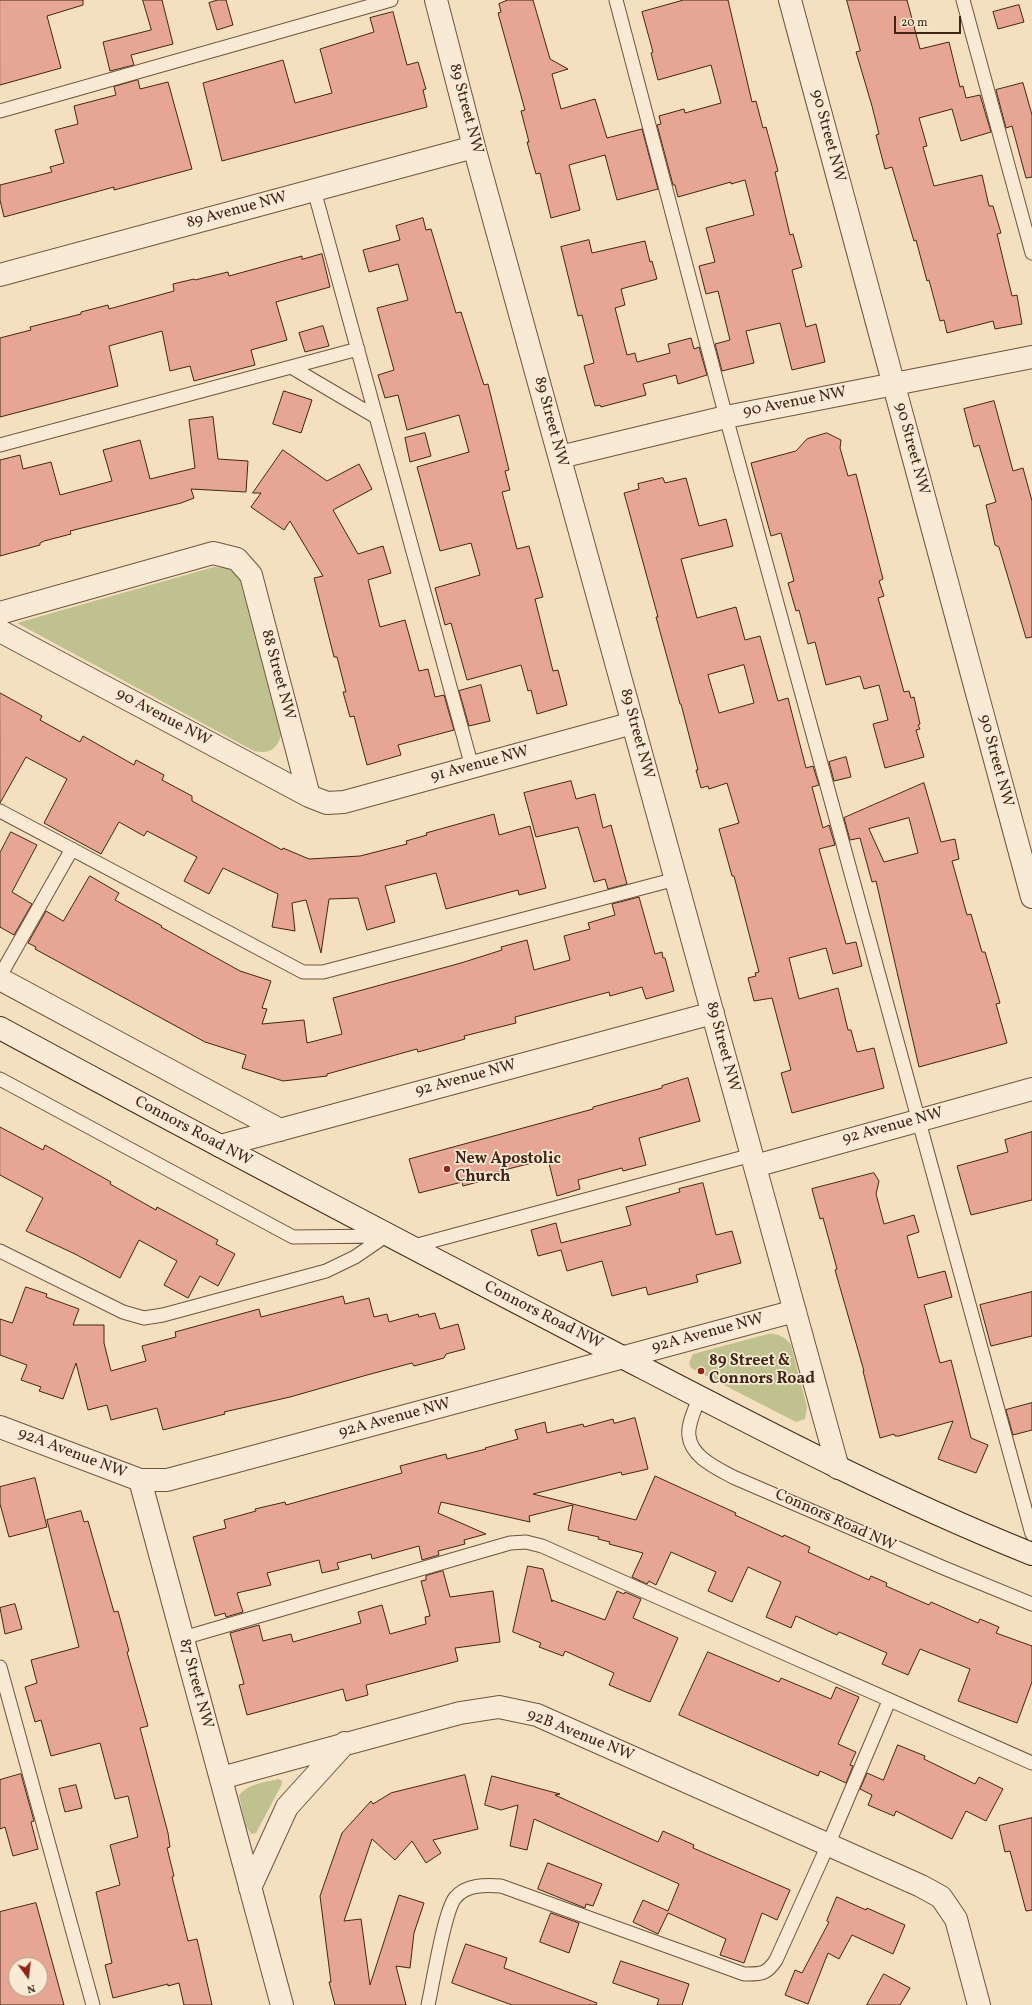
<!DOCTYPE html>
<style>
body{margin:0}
#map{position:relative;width:1032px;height:2005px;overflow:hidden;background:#f4dfbf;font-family:Vollkorn,serif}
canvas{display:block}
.north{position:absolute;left:8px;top:1957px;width:40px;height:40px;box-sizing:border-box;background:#f8ead5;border:1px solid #af9c88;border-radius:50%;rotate:165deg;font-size:11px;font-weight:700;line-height:16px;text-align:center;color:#422615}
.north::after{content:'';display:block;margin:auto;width:14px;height:18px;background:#8f2418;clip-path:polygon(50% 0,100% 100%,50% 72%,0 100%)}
.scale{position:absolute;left:894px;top:16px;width:67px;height:18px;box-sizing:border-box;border:2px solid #422615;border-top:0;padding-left:5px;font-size:12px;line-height:14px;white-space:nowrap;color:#422615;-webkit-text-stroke:3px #f8ead5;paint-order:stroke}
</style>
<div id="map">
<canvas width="1032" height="2005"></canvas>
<div class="north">N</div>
<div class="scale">20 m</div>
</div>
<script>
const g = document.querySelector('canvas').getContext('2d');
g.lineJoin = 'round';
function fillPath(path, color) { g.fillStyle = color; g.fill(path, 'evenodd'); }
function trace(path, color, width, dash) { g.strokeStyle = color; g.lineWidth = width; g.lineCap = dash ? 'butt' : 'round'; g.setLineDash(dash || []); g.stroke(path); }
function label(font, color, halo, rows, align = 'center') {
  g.font = font + ' Vollkorn,serif'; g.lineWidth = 3.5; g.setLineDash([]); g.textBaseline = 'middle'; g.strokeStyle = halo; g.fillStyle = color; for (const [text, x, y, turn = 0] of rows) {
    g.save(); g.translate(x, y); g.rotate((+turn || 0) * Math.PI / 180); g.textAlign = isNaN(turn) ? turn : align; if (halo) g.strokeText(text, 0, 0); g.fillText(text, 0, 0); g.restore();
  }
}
fillPath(new Path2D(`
 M 214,567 L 228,568 L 239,577 L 281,735 C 277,750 269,754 254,751 L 17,623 Z
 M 768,1334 C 778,1333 785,1337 791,1345 L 807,1407 L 805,1419 L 796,1422 L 691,1368 C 688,1363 690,1360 693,1354 Z
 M 279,1779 L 282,1781 L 282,1784 L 256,1833 L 251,1834 L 246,1826 L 239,1796 C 246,1784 266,1782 279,1779 Z`), '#bfc18f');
const building = new Path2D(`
 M 0,0 L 83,0 L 83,5 L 47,16 L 61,68 L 0,85 Z
 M 143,0 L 162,0 L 173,44 L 131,55 L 134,65 L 110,71 L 103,42 L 151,30 Z
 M 218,0 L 226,0 L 233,25 L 217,30 L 209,3 Z
 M 508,0 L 533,0 L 550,59 L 568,69 L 552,74 L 561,109 L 595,99 L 607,138 L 642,129 L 658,189 L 617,200 L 605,155 L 569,165 L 580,210 L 551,218 L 540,173 L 536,174 L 527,142 L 529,142 L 521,111 L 525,110 L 498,13 L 501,12 L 499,4 Z
 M 684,0 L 728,0 L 752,102 L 756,101 L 763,128 L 766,127 L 778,171 L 775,172 L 790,235 L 793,234 L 802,267 L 792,270 L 806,327 L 816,324 L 825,362 L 792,370 L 780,323 L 746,331 L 754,363 L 722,371 L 715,344 L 730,340 L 718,291 L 706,294 L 699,266 L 715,262 L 706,228 L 754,215 L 745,180 L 731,184 L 731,182 L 678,197 L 675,185 L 673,185 L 657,125 L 661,124 L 659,116 L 684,109 L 685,113 L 721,103 L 711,65 L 658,80 L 651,53 L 653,52 L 642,12 Z
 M 847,0 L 907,0 L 920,49 L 949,42 L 960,87 L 963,86 L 966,98 L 980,95 L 991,132 L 961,141 L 952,109 L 919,118 L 927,146 L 923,147 L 934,186 L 982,175 L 989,206 L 993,206 L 1001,233 L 997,234 L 1012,296 L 1017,295 L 1022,324 L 995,329 L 993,321 L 947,333 L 944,320 L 940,321 L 929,280 L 927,281 L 916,240 L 914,241 L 892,167 L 885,169 L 876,135 L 879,134 L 872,106 L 856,52 L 860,51 Z
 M 1019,5 L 1024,22 L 998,29 L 993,12 Z
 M 393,12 L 407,65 L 418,62 L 426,89 L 423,90 L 427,107 L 222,161 L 203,83 L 283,60 L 295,103 L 332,93 L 320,49 L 374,32 L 370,18 Z
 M 138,80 L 140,89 L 168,82 L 192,169 L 114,190 L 114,187 L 4,217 L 0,200 L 0,185 L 52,172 L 50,167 L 64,163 L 55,130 L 78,124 L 74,106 L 116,95 L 114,87 Z
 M 1023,83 L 1032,115 L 1032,177 L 1026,178 L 1012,126 L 1006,128 L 996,90 Z
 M 423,218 L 426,230 L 431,229 L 456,313 L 461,312 L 482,379 L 484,385 L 488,384 L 509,470 L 505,471 L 510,490 L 502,492 L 517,549 L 529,546 L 543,597 L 535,599 L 553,671 L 558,670 L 567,705 L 537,714 L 531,690 L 528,691 L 521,665 L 467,680 L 451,623 L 445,625 L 435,588 L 480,575 L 471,543 L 440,551 L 417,467 L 469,452 L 459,415 L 407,430 L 398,395 L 385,398 L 378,375 L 394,370 L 377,308 L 408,300 L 398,264 L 369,272 L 363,250 L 400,240 L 396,226 Z
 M 589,240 L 592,253 L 645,241 L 650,262 L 652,261 L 657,279 L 621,289 L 625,305 L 615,308 L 627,355 L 635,353 L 637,362 L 670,353 L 668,344 L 691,338 L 694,349 L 699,347 L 707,375 L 678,384 L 676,375 L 643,384 L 646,395 L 601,407 L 600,405 L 595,406 L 584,366 L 594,363 L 582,315 L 578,316 L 561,247 Z
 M 322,254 L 330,287 L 276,302 L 287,340 L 251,350 L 255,365 L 194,381 L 190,366 L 170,371 L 162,331 L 109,346 L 118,386 L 0,417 L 0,338 L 31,330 L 30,327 L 81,314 L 81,312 L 108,305 L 109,309 L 174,291 L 173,284 L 194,279 L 195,280 L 228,272 L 229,276 L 302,256 L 302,259 Z
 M 323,326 L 329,346 L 305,352 L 299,333 Z
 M 284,391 L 312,400 L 301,433 L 273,424 Z
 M 994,401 L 1013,471 L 1023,468 L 1032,501 L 1032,637 L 1026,638 L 999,547 L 995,545 L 986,505 L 996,502 L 979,445 L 974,447 L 964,409 Z
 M 213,417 L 218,459 L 248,461 L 246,492 L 191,489 L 194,498 L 181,503 L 70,531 L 71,534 L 44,541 L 40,543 L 40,545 L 0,556 L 0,460 L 20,455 L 23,469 L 51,462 L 60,495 L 112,481 L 103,450 L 140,440 L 150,479 L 195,468 L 189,420 Z
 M 425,433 L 431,456 L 410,462 L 405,438 Z
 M 827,433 L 841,440 L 840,448 L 848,476 L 856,474 L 883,579 L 879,581 L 884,596 L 878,598 L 904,692 L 909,691 L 911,698 L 914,697 L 920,724 L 918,725 L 920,729 L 916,730 L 924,757 L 885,768 L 873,724 L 888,720 L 879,685 L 864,689 L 860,676 L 826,685 L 815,642 L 808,644 L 799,610 L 796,611 L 788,583 L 794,581 L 781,533 L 771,536 L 751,463 L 796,451 L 807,439 Z
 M 283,450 L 327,481 L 359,464 L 372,489 L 333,510 L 358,554 L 383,546 L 391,573 L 368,580 L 380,627 L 405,620 L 419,671 L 428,669 L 435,697 L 444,695 L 454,730 L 398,745 L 401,755 L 367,765 L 354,716 L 350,717 L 343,692 L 346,692 L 337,657 L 334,657 L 314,578 L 323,576 L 290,521 L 284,530 L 251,507 L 261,493 L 253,493 Z
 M 663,478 L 665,483 L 686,478 L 699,526 L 726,519 L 733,546 L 681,559 L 697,618 L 736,607 L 745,640 L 760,636 L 778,701 L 788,698 L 806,768 L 813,766 L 819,785 L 812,787 L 823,828 L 829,825 L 835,845 L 819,849 L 846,944 L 856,942 L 862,966 L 833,974 L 826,948 L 789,958 L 799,999 L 838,988 L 848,1030 L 851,1030 L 857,1052 L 874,1048 L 884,1088 L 792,1113 L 781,1073 L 791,1070 L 772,998 L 754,1001 L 748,978 L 756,976 L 755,973 L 759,972 L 734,876 L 732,876 L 719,829 L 739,823 L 727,783 L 709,789 L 708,786 L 701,788 L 696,770 L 698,770 L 681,704 L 680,704 L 656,617 L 658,617 L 624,493 L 639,489 L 638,484 ZM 744,665 L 754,703 L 719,713 L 708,675 Z
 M 481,685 L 490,721 L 469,726 L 459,691 Z
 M 0,693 L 42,716 L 40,720 L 80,742 L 83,736 L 134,765 L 136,760 L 164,775 L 162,780 L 192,796 L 192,801 L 282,850 L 283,848 L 309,859 L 360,856 L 407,844 L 406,841 L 427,835 L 426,833 L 494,814 L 499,835 L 530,826 L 546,888 L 519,895 L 518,890 L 446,909 L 436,873 L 385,886 L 395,922 L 367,930 L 358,898 L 329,899 L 321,953 L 306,900 L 292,903 L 295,931 L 272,927 L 278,894 L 223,868 L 209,894 L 184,881 L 197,857 L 147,831 L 144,836 L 119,822 L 101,854 L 44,823 L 67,779 L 26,757 L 0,803 Z
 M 846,757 L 851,777 L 834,781 L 829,762 Z
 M 571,781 L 576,799 L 595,794 L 603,828 L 611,825 L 627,884 L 608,889 L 605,879 L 594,882 L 578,827 L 536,837 L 524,793 Z
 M 924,783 L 941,842 L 955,839 L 959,859 L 952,861 L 967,915 L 971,914 L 982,952 L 985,952 L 993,979 L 1000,1003 L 996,1004 L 1007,1043 L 919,1067 L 876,881 L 872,882 L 860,838 L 850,840 L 844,818 ZM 909,818 L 918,853 L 884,862 L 869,829 Z
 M 11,832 L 37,845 L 12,892 L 32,904 L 14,935 L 0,927 L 0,853 Z
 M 90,876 L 119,893 L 115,900 L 162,926 L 161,927 L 240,971 L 271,981 L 262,1008 L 267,1009 L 262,1024 L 304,1020 L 307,1043 L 342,1034 L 333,998 L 461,963 L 502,950 L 501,947 L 527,940 L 534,970 L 570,960 L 564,936 L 590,929 L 588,923 L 615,915 L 612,904 L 639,897 L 655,954 L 662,952 L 663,958 L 665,958 L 674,991 L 646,999 L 642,987 L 610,996 L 609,992 L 515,1017 L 516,1023 L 464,1036 L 465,1039 L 418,1052 L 417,1049 L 327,1074 L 327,1076 L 283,1081 L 242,1068 L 246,1055 L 205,1042 L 35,949 L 36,947 L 28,943 L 46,911 L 63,921 Z
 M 688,1078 L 700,1121 L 639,1138 L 646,1165 L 623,1171 L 622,1168 L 578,1180 L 580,1189 L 557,1196 L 548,1159 L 484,1175 L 485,1180 L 463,1186 L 462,1182 L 419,1193 L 409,1159 L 593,1109 L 593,1107 L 662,1088 L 662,1086 Z
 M 0,1127 L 43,1150 L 45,1145 L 111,1182 L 110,1184 L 156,1210 L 157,1207 L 218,1240 L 216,1244 L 235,1254 L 218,1286 L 200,1276 L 188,1298 L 164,1285 L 177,1261 L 139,1240 L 120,1278 L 75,1254 L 26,1231 L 43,1198 L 0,1175 Z
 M 1032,1132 L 1032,1200 L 971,1215 L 957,1166 L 1008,1152 L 1005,1140 Z
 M 874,1173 L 879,1181 L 876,1194 L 884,1224 L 914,1215 L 919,1232 L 907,1236 L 918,1278 L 945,1271 L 952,1297 L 924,1305 L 940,1363 L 951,1360 L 971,1438 L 988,1445 L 976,1473 L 938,1459 L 953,1421 L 899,1436 L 895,1436 L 894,1434 L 880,1438 L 863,1371 L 864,1371 L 835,1270 L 837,1269 L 823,1218 L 820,1219 L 812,1189 Z
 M 703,1183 L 716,1235 L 732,1231 L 741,1263 L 696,1275 L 698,1282 L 648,1295 L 646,1287 L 612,1296 L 602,1261 L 567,1271 L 561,1250 L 538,1256 L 531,1230 L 556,1223 L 561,1243 L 631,1225 L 626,1207 L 680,1192 L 679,1189 Z
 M 26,1287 L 47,1294 L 46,1297 L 79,1309 L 73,1325 L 104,1325 L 104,1343 L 111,1371 L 146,1361 L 142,1346 L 176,1337 L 175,1332 L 259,1309 L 261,1317 L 343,1296 L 345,1304 L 369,1298 L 374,1317 L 387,1314 L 389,1322 L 418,1314 L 419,1317 L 435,1313 L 440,1329 L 458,1324 L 465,1349 L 446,1354 L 444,1358 L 414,1366 L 412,1363 L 367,1375 L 290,1397 L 224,1412 L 225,1414 L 163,1430 L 157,1408 L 111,1420 L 107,1405 L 88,1410 L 76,1363 L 63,1399 L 39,1391 L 41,1387 L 21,1380 L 27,1365 L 0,1355 L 0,1319 L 12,1323 Z
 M 1032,1292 L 1032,1336 L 991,1346 L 980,1305 Z
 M 1032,1403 L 1032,1430 L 1013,1435 L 1006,1410 Z
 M 635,1418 L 648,1469 L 622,1475 L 621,1472 L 533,1494 L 636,1520 L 655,1476 L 736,1513 L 735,1515 L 783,1537 L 784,1535 L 810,1547 L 808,1552 L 869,1580 L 871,1576 L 887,1583 L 886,1586 L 929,1605 L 931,1602 L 978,1623 L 980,1619 L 999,1627 L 996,1633 L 1032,1646 L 1032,1682 L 1017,1723 L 958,1701 L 970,1669 L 920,1649 L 908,1675 L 882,1664 L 887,1653 L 839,1632 L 837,1635 L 796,1616 L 791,1628 L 766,1617 L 781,1582 L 748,1567 L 732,1602 L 708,1591 L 716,1572 L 671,1552 L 656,1585 L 649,1581 L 647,1584 L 632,1577 L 643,1553 L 609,1544 L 610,1542 L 598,1539 L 599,1537 L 568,1530 L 573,1505 L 529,1516 L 530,1522 L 441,1502 L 438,1513 L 486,1534 L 464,1540 L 465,1544 L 438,1551 L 439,1555 L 422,1560 L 419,1546 L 372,1559 L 371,1554 L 337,1563 L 339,1569 L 322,1573 L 319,1560 L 267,1573 L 271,1585 L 237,1593 L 243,1612 L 226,1617 L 225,1613 L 215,1616 L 193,1537 L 226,1528 L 224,1520 L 256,1511 L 255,1509 L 285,1502 L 286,1505 L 402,1473 L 400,1466 L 446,1454 L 447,1459 L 486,1449 L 485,1448 L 518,1439 L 515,1430 L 545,1422 L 547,1433 L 583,1424 L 584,1427 L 613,1419 L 614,1423 Z
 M 35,1478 L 47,1527 L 9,1537 L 0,1504 L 0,1487 Z
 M 81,1511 L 84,1522 L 88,1521 L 114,1612 L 118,1611 L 129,1651 L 127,1652 L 148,1726 L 140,1728 L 168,1833 L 170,1847 L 167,1848 L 174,1876 L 172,1877 L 188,1941 L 197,1939 L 212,2005 L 184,2005 L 179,1983 L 168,1986 L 168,1984 L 113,1998 L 105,1965 L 112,1963 L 96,1892 L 120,1885 L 110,1845 L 138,1837 L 128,1796 L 115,1799 L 100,1743 L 51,1756 L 41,1720 L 35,1722 L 25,1687 L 37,1683 L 31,1660 L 79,1647 L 47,1520 Z
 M 528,1566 L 543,1569 L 552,1602 L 552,1600 L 605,1620 L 617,1591 L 624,1594 L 625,1592 L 641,1599 L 633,1618 L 678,1638 L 650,1702 L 609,1685 L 614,1673 L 565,1651 L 563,1656 L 539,1647 L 541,1643 L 513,1632 Z
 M 443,1571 L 450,1597 L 493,1591 L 500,1642 L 455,1648 L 458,1661 L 366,1685 L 368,1695 L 346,1701 L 343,1689 L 247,1715 L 239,1685 L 244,1684 L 230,1633 L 259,1625 L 263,1641 L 291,1634 L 293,1642 L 361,1623 L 358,1612 L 382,1605 L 390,1634 L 426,1624 L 425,1617 L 430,1616 L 421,1581 L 426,1580 L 426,1576 Z
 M 15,1604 L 22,1629 L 5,1634 L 0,1608 Z
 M 708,1652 L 779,1682 L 781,1678 L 831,1699 L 836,1687 L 859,1697 L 838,1744 L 856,1752 L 850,1765 L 853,1766 L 846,1783 L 820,1771 L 818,1776 L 679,1715 Z
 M 898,1745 L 925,1756 L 924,1759 L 975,1784 L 979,1777 L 1003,1789 L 986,1821 L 966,1811 L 952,1839 L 896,1811 L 894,1816 L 868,1805 L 872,1795 L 860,1789 L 867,1773 L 883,1780 Z
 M 21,1774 L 34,1821 L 31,1822 L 38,1849 L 13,1856 L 5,1827 L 0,1829 L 0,1780 Z
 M 465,1775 L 478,1829 L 433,1840 L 441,1853 L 426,1863 L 412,1841 L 395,1860 L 372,1839 L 344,1921 L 361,1919 L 370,1985 L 399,1895 L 424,1903 L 414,1933 L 410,1968 L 396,1966 L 406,2005 L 335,2005 L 329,1982 L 331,1982 L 320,1896 L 342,1833 L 371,1801 L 373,1804 L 391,1793 Z
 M 492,1776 L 560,1794 L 555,1795 L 658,1842 L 663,1831 L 694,1845 L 693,1848 L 790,1890 L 777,1920 L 762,1913 L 744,1963 L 720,1955 L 726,1939 L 668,1913 L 658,1934 L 633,1922 L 643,1900 L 668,1911 L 679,1884 L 534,1819 L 527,1850 L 510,1846 L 518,1805 L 501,1810 L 485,1805 Z
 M 76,1785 L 82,1808 L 65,1812 L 59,1789 Z
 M 1032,1818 L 1032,1910 L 1026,1911 L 1010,1851 L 1005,1852 L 999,1826 Z
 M 548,1863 L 602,1884 L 593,1906 L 586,1904 L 585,1908 L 538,1889 Z
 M 837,1897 L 866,1910 L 867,1908 L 905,1925 L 893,1954 L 852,1935 L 839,1959 L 828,1953 L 808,2004 L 785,1995 L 795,1970 L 802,1973 L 829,1922 L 827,1921 Z
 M 36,1903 L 64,2005 L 0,2005 L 0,1912 ZM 16,1965 L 40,1965 L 40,1989 L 16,1989 Z
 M 551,1913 L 579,1923 L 569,1953 L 540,1942 Z
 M 466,1944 L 507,1958 L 504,1968 L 597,2003 L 596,2005 L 512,2005 L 452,1983 Z
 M 621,1961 L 689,1984 L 682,2005 L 657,2005 L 659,1999 L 613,1983 Z
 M 884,1974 L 910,1988 L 900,2005 L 867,2005 Z`);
fillPath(building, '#e7a693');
trace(building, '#422615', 1);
const service = new Path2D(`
 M 616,0 L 726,417 L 1032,1534
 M 963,0 L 1032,253
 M 0,111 L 391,0
 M 314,190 L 472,767
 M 291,367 L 376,417
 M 0,445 L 358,349
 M 0,811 L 303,972 L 323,972 L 676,879
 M 0,976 L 72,849
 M 0,1079 L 293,1237 L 384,1236
 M 410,1247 L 752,1155
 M 0,1251 L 123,1312 L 144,1318 L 163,1315 L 326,1271 L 355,1257 L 387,1235
 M 699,1397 C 696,1408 687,1424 689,1436 C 691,1457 717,1468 733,1477 L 944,1568 L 1032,1604
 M 183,1638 L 510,1543 L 526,1542 L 542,1546 L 1032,1763
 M 0,1667 L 93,2005
 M 428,2005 C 433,1983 444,1912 455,1898 C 466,1884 486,1885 501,1886 L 744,1974 C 761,1974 766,1975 776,1960 L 828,1845 L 889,1701`);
const minor = new Path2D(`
 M 436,0 L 474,147 L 838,1468
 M 790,0 L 1032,897
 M 0,275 L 474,147
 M 560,457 L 726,417 L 1032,357
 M 0,613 L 213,553 L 237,559 L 251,575 L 309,796
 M 0,631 L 309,796 L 327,803 L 344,802 L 633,723
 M 0,979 L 280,1130
 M 220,1146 L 713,1013
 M 755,1166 L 1032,1089
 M 0,1427 L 140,1480 L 167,1480 L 795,1311
 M 140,1480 L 282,2005
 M 221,1778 L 460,1713 L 499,1707 L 537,1715 L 921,1886 L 941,1897 L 956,1919 L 979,2005
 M 250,1888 L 287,1807 L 345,1743`);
const secondary = new Path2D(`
 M 0,1028 C 198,1135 397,1240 597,1344 C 740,1418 882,1494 1032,1554`);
trace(service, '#6e5440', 15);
trace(minor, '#6e5440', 24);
trace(secondary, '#422615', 24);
trace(service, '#f8ead5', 13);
trace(minor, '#f8ead5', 22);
trace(secondary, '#f8ead5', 22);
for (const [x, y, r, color] of [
 [447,1169,4,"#8f2418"],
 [701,1371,4,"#8f2418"]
]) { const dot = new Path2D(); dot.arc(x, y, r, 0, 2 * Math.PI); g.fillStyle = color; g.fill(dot); trace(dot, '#f8ead5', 1.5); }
label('16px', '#422615', '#f8ead5', [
 ["89 Street NW",465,109,75],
 ["90 Street NW",827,136,75],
 ["89 Avenue NW",237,211,-15],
 ["90 Avenue NW",795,403,-11],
 ["89 Street NW",550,422,75],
 ["90 Street NW",911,449,75],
 ["88 Street NW",277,675,75],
 ["90 Avenue NW",163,718,28],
 ["89 Street NW",636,734,75],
 ["90 Street NW",995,761,75],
 ["91 Avenue NW",480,765,-15],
 ["89 Street NW",722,1047,75],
 ["92 Avenue NW",466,1079,-15],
 ["92 Avenue NW",893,1127,-15],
 ["Connors Road NW",193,1132,28],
 ["Connors Road NW",543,1316,27],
 ["92A Avenue NW",708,1334,-15],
 ["92A Avenue NW",395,1419,-15],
 ["92A Avenue NW",72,1454,21],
 ["Connors Road NW",835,1521,24],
 ["87 Street NW",195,1684,75],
 ["92B Avenue NW",580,1736,22]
]);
label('bold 16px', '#422615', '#f8ead5', [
 ["New Apostolic",455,1160],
 ["Church",455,1178],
 ["89 Street &",709,1362],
 ["Connors Road",709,1380]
], 'left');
</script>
